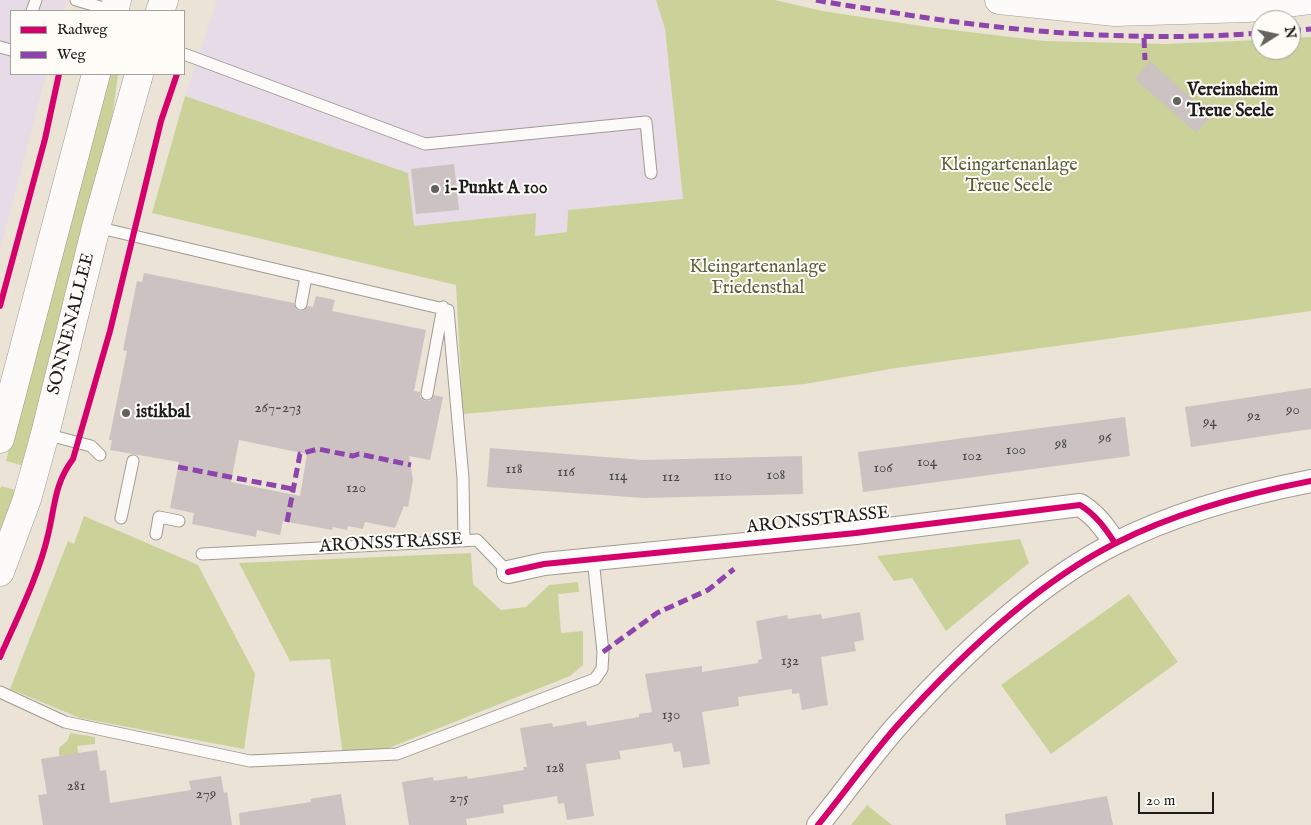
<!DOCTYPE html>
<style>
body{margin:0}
#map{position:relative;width:1311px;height:825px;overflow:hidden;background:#ebe3d5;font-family:"IM FELL English",serif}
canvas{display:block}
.legend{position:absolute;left:10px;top:10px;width:175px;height:65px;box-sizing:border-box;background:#fdfcf7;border:1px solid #a3a29f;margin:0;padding:6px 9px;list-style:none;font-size:15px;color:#1c1c1c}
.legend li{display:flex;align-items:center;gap:10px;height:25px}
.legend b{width:25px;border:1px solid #a3a29f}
.north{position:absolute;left:1251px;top:10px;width:50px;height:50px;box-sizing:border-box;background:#fdfcf7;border:1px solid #a3a29f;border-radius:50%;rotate:80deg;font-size:14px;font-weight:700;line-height:20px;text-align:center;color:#1c1c1c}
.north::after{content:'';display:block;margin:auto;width:18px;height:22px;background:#64625d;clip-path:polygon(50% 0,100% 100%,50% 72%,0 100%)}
.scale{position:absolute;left:1138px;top:792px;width:76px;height:22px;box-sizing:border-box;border:2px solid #1c1c1c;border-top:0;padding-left:6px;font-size:15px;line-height:18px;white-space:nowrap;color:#1c1c1c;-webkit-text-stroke:4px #fdfcf7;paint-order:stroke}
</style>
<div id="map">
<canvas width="1311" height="825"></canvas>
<ul class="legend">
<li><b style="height:6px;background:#d6006c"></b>Radweg</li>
<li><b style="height:6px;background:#8e44ad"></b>Weg</li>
</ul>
<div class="north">N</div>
<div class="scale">20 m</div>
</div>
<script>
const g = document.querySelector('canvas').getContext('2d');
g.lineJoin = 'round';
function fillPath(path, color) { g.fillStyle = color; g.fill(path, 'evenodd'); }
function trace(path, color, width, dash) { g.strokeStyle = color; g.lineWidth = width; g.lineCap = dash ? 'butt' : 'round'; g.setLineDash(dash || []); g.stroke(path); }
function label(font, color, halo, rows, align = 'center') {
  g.font = font + ' "IM FELL English",serif'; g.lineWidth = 4; g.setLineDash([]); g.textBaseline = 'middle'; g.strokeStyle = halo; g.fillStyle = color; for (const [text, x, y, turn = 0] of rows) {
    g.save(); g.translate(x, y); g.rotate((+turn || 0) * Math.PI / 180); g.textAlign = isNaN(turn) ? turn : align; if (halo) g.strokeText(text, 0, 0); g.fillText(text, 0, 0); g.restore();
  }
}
fillPath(new Path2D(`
 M 0,0 L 67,0 L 64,11 L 11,11 L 11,74 L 46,74 L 0,251 Z
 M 217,0 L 656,0 L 665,29 L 683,199 L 568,210 L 567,232 L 534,236 L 535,213 L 414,226 L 408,173 L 185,96 Z`), '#e6dbe6');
fillPath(new Path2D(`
 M 656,0 L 775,0 L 822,11 L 928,27 L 1044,41 L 1165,44 L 1261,40 L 1261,50 L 1291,50 L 1291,38 L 1311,37 L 1311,311 L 896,368 L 805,384 L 463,414 L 456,285 L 152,213 L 185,96 L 408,173 L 414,226 L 536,213 L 535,236 L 567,232 L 568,210 L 683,199 L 665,29 Z
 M 109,74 L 118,74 L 113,112 L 24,466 L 6,461 Z
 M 1,486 L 15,490 L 0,532 L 0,489 Z
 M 84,516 L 198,565 L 255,674 L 244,749 L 80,718 L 10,689 L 68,541 L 74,544 Z
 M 1020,539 L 1029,563 L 946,631 L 912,578 L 894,581 L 877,556 Z
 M 471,553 L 473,584 L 501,610 L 526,607 L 549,585 L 578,582 L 579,592 L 558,594 L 561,633 L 583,631 L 583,665 L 570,676 L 376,753 L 343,756 L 330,659 L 290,661 L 239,563 Z
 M 1129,594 L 1178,662 L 1051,754 L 1001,685 Z
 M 70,733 L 95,737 L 95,744 L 77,746 L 79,755 L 59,756 L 59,748 L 68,740 Z
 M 867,805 L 892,825 L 893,825 L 851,825 Z`), '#cbd299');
fillPath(new Path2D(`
 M 1150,61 L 1211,116 L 1196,133 L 1135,79 Z
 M 454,164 L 459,210 L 416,214 L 411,169 Z
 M 144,273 L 294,303 L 296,309 L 300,311 L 308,306 L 313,307 L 316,296 L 335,300 L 332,311 L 426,330 L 414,391 L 420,392 L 420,397 L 425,401 L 430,401 L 434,395 L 443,397 L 430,460 L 409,456 L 413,480 L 408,507 L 404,506 L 395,528 L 365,522 L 363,529 L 348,526 L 347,530 L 333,527 L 332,530 L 283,521 L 280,535 L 257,530 L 256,537 L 192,524 L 194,513 L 170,508 L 179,462 L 110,450 L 112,440 L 109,440 L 127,351 L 123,350 L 137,281 L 142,282 ZM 239,440 L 307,454 L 300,496 L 231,482 Z
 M 1311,388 L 1311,429 L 1191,447 L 1185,407 Z
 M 1125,417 L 1130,456 L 863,492 L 858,452 Z
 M 490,448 L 644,460 L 802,456 L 803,494 L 645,498 L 487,487 Z
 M 860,612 L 864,640 L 854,642 L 856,651 L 821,657 L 828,705 L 802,710 L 799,693 L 792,694 L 792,689 L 738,697 L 739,706 L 702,712 L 710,764 L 683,768 L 680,751 L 674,752 L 672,743 L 619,751 L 621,759 L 586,764 L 594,816 L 567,820 L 564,803 L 558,804 L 557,796 L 503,805 L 504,813 L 466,819 L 467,825 L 409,825 L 402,782 L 433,777 L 434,781 L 467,776 L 468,779 L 524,770 L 523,767 L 527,767 L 520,728 L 552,723 L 553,727 L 586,721 L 587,726 L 639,717 L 639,714 L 652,712 L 645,674 L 702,666 L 702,672 L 758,663 L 758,660 L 762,659 L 756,621 L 787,615 L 788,619 L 821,614 L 822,619 Z
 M 97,750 L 100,771 L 106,770 L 110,803 L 191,790 L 189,781 L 221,776 L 224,793 L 227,792 L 232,825 L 43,825 L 38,795 L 47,794 L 41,759 Z
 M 341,794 L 346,825 L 240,825 L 239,813 L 311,802 L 310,799 Z
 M 1107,796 L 1113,825 L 1006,825 L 1005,814 Z`), '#ccc2c2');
const service = new Path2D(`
 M 76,0 L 114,11
 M 32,11 L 36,0
 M 0,47 L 11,50
 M 184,54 L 425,144 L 646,122 L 651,173
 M 96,227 L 448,310 L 463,478 L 464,541
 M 301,304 L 306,277
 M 427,394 L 443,307
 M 45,434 L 91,446 L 100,455
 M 121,518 L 133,461
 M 156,534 L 159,517 L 179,521
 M 202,554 L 477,540 L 508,572
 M 0,692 L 65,722 L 250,761 L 397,754 L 595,679 L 602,669 L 603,652 L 593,559`);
const minor = new Path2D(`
 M 508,572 L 544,564 L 856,533 L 1080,505 C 1096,515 1105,528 1115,543
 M 818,825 C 844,793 869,758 896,727 C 957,659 1034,584 1116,543 C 1177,512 1244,494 1311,481`);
const secondary = new Path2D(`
 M 114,11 L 117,0
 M 160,11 L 164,0
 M 0,439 L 96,74
 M 0,572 L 27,499 L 45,434 L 96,227 L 139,74`);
const motorway = new Path2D(`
 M 999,0 L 1115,12 L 1247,8 L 1311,0`);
trace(service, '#a09c94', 13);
trace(minor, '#a09c94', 24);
trace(secondary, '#a09c94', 29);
trace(motorway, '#a09c94', 29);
trace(service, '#fcfbf9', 11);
trace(minor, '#fcfbf9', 22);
trace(secondary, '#fcfbf9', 28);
trace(motorway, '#fcfbf9', 28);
trace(new Path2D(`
 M 816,0 C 845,6 874,9 902,14 C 1021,33 1141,42 1261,33
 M 1291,31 L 1311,29
 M 1144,38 L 1145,60
 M 178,467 L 293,489
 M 287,522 L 300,454 L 318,449 L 353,456 L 359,454 L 411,465
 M 603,652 L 657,613 L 708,590 L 734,569`), '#8e44ad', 5, [10, 5]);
trace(new Path2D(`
 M 0,306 L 45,139 L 59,74
 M 508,572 L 544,564 L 856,533 L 1080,505 C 1096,515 1105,528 1115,543
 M 0,657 C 17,618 39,575 48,535 C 55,507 54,484 73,459 L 110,331 L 161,121 L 177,74
 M 818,825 C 844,793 869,758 896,727 C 957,659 1034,584 1116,543 C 1177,512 1244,494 1311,481`), '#d6006c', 6);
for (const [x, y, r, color] of [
 [1177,101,5,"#64625d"],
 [435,189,5,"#64625d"],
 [126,413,5,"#64625d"]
]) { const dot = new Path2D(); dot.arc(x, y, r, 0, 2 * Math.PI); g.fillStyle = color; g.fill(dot); trace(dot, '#fdfcf7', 2); }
label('15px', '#484646', null, [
 ["267-273",278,409],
 ["90",1293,411],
 ["92",1254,417],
 ["94",1210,423],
 ["96",1105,439],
 ["98",1061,445],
 ["100",1016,451],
 ["102",972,457],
 ["104",927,463],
 ["106",883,469],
 ["118",514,470],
 ["116",566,473],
 ["108",776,476],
 ["114",618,477],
 ["110",723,477],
 ["112",671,478],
 ["120",356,489],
 ["132",790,662],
 ["130",671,716],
 ["128",555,769],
 ["281",76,787],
 ["279",206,795],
 ["275",459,799]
]);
label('bold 18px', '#1c1c1c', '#fdfcf7', [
 ["Vereinsheim",1187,91],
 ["Treue Seele",1187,112],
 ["i-Punkt A 100",445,189],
 ["istikbal",136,413]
], 'left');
label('18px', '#575f3a', '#fdfcf7', [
 ["Kleingartenanlage",1009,166],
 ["Treue Seele",1009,187],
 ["Kleingartenanlage",758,268],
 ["Friedensthal",758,289]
]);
label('18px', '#1c1c1c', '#fdfcf7', [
 ["SONNENALLEE",72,324,-76],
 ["ARONSSTRASSE",818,521,-6],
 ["ARONSSTRASSE",391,544,-3]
]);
</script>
